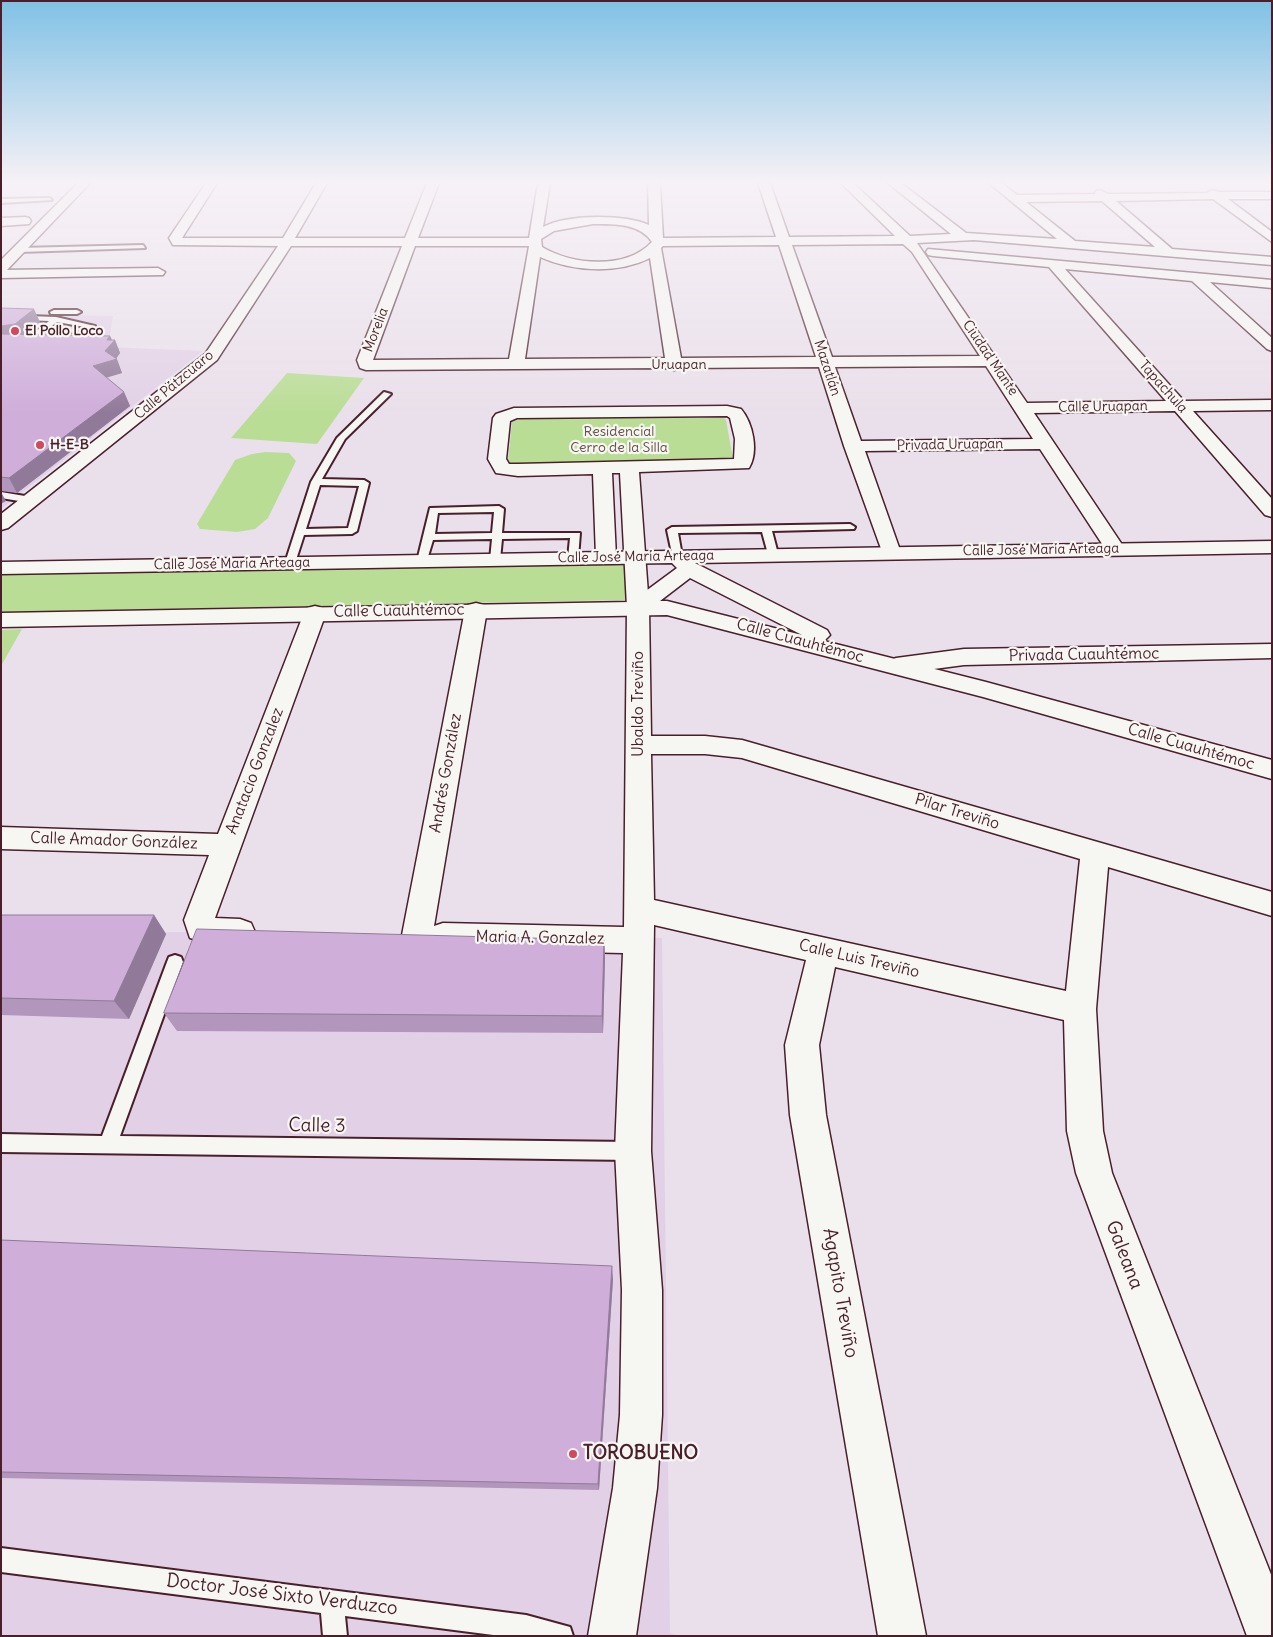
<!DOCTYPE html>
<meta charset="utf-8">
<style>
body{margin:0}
#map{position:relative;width:1273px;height:1637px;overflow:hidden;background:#eae0eb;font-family:Delius,sans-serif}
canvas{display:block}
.frame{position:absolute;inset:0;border:2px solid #4a1f2b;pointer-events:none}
</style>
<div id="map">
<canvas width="1273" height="1637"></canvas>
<div class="frame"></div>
</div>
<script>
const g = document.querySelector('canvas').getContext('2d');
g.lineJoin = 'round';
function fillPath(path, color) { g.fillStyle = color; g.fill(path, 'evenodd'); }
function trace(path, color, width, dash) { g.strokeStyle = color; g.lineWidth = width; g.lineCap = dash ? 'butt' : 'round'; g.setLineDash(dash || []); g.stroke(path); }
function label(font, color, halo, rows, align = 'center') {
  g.font = font + ' Delius,sans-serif'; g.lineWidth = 4.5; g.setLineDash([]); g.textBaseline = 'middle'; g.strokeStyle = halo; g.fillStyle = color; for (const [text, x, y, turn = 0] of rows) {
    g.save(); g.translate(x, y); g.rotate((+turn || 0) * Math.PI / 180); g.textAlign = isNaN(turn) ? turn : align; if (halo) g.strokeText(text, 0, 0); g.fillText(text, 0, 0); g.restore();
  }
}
fillPath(new Path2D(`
 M 1,313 L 113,316 L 108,347 L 203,351 L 1,509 Z
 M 201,932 L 662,938 L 670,1633 L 678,1636 L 1,1636 L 1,933 Z`), '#e2d1e6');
fillPath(new Path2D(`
 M 287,373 L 364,378 L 317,444 L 231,438 Z
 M 523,418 L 724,418 L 726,420 L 733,459 L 731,460 L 511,464 L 508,461 L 512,422 Z
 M 265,452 L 289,453 L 296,461 L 268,518 L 255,529 L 237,532 L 200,529 L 197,524 L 235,460 L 252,454 Z
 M 625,561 L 625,600 L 1,612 L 1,571 Z
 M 22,629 L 1,666 L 1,630 Z`), '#badd96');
const lane = new Path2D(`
 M 1,199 L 49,198 L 52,200 L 1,203 Z
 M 143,245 L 145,248 L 19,252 L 16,250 L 19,248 Z
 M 54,310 L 77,310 L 81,312 L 77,314 L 51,314 L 50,312 Z
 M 1,315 L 56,317 L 95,326 L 83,338 L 62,339 L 59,339 L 59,335 L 78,334 L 85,327 L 57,322 L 33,340 L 30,340 L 30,336 L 49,321 L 1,319 Z
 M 384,392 L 391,394 L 345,439 L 322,479 L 364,480 L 369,483 L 357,531 L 352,534 L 304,535 L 295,563 L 290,566 L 286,565 L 285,563 L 311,482 L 337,438 ZM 320,485 L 359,486 L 348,528 L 306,529 Z
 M 1,492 L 31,497 L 36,500 L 31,503 L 1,498 Z
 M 499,506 L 504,509 L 502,533 L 580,533 L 578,558 L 573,561 L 568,558 L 570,538 L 502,539 L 500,560 L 495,563 L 490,560 L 492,539 L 433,540 L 426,563 L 422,564 L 417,561 L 430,508 ZM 494,512 L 492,533 L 435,534 L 438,513 Z
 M 850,524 L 855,527 L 854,529 L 772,531 L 778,554 L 773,557 L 768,554 L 762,532 L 678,533 L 682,556 L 681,558 L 673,558 L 667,530 L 672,527 Z
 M 175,955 L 181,957 L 183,962 L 120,1136 L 632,1142 L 638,1145 L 641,1151 L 638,1157 L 632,1160 L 1,1152 L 1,1134 L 102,1136 L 167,962 L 169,957 Z
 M 1,1548 L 526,1615 L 570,1627 L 573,1636 L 501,1636 L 345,1616 L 347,1636 L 323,1636 L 321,1613 L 1,1572 Z`);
const street = new Path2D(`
 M 206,183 L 217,183 L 182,238 L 283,238 L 316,183 L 327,183 L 295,238 L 405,238 L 427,183 L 439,183 L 418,238 L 529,238 L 538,183 L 550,183 L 543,227 C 567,214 625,214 649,225 L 648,183 L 660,183 L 663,238 L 776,237 L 758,183 L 770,183 L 789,237 L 895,236 L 841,183 L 853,183 L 910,236 L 951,234 L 888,183 L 901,183 L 966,233 L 1057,239 L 989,183 L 1002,183 L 1017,195 L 1095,194 L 1096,191 L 1100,190 L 1108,194 L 1207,193 L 1212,190 L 1219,192 L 1272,192 L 1272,199 L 1228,199 L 1272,232 L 1272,242 L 1213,199 L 1116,201 L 1172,249 L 1272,257 L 1272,265 L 974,240 L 917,243 L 1027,403 L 1166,401 L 1049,267 L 933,256 L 928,255 L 926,252 L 928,249 L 1272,280 L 1272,288 L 1210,282 L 1272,338 L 1272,351 L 1267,349 L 1192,281 L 1065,269 L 1184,401 L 1272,400 L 1272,410 L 1193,411 L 1272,499 L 1272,517 L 1265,515 L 1175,411 L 1034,413 L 1125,549 L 1122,553 L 1115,555 L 1108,553 L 1040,449 L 865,451 L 901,553 L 898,557 L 891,559 L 884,557 L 844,446 L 819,367 L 680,368 L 674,370 L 668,368 L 366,370 L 360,368 L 357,360 L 402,246 L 291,246 L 217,360 L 8,528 L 1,530 L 1,514 L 205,354 L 278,246 L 173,245 L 169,238 ZM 1102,201 L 1155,247 L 1075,241 L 1026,202 ZM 593,224 C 613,224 640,223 652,242 C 626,270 572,265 542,247 L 541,239 L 554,231 ZM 903,244 L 912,252 L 980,356 L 832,357 L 792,245 ZM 779,245 L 816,357 L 681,358 L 661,248 L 663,246 ZM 415,246 L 529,246 L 509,359 L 373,360 ZM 540,257 C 573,272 618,274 650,258 L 665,358 L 525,359 ZM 986,366 L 1033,439 L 861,441 L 835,367 Z
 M 25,217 L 29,218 L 31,221 L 29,224 L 1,226 L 1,218 Z
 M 158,268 L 165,272 L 163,275 L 1,278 L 1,270 Z
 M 727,406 L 741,409 C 753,423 759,452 749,468 L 639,472 L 649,607 L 651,736 L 705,736 L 742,740 L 1272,892 L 1272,916 L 1108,867 L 1096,1009 L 1103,1131 L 1112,1173 L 1272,1577 L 1272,1636 L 1247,1636 L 1076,1173 L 1067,1131 L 1064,1020 L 835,967 L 819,1045 L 826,1115 L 926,1636 L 878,1636 L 790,1115 L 785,1045 L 806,960 L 654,925 L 651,1151 L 662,1290 L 662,1415 L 657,1488 L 636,1636 L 588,1636 L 613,1488 L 620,1415 L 622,1290 L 615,1151 L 623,953 L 443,949 L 432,945 L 430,940 L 428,944 L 417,948 L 406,944 L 402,935 L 465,610 L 468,605 L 476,603 L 484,605 L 487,610 L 434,926 L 443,923 L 624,927 L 627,607 L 620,473 L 612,473 L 616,557 L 613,561 L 606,563 L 599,561 L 596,557 L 593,474 L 518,476 L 496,473 L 488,459 L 493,418 L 496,414 L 514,408 ZM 727,416 L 730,418 L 735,439 L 734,459 L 518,464 L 509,464 L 506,459 L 510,421 L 517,418 ZM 651,754 L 705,754 L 742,758 L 1080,859 L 1066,991 L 654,900 Z
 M 315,606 L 323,608 L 326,613 L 215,918 L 240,919 L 251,923 L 255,932 L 251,941 C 232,947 209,944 190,938 L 184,920 L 209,855 L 1,849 L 1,827 L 218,834 L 304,613 L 307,608 Z
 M 1272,644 L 1272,658 L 964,665 L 896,674 L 888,671 L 884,666 L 888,661 L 896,658 L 964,649 Z`);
const secondary = new Path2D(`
 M 78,183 L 90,183 L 6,271 L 1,272 L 1,260 Z
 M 1272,541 L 1272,553 L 695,563 L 827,630 L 830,635 L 824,641 L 986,682 L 1272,760 L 1272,779 L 983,697 L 667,615 L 1,627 L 1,613 L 631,602 L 677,568 L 672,563 L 1,574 L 1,562 ZM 690,578 L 802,635 L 667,601 L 660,601 Z`);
trace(lane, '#4a1f2b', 4);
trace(street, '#4a1f2b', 3);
trace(secondary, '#4a1f2b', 3);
fillPath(lane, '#f6f6f2');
fillPath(street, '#f6f6f2');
fillPath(secondary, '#f6f6f2');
fillPath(new Path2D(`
 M 1,308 L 40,322 L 25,334 L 110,336 L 112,340 L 115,340 L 120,353 L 116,359 L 122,373 L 106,377 L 124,392 L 130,406 L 17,493 L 1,491 Z
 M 1,915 L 154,915 L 166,934 L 129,1019 L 1,1015 Z
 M 604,940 L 605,958 L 603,1033 L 177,1031 L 164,1013 Z
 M 1,1240 L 613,1279 L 599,1490 L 1,1478 Z`), '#b296bb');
fillPath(new Path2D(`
 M 34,309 L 40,322 L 21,337 L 1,340 L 1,326 Z
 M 110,336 L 113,342 L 115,340 L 120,353 L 115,360 L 117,359 L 122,373 L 99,380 L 93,366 L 107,340 Z
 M 124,392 L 130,406 L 17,493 L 9,478 Z
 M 1,492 L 6,501 L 1,504 Z
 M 154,915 L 166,934 L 129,1019 L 114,1001 Z
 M 604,940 L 605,958 L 603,1033 L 602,1016 Z
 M 612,1266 L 613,1279 L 599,1490 L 598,1484 Z`), '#917a99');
const building = new Path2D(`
 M 1,308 L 34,309 L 15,324 L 1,326 Z
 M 1,334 L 110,336 L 107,340 L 115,340 L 105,351 L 117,359 L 93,366 L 124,392 L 9,478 L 1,477 Z
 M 1,915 L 154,915 L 114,1001 L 1,998 Z
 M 197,929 L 604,940 L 602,1016 L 164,1013 Z
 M 1,1240 L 612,1266 L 598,1484 L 1,1472 Z`);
fillPath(building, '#cfaeda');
trace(building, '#917a99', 1);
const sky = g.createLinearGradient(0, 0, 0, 413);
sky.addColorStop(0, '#80c1e5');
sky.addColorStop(0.44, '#f6f1f6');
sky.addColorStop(1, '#f6f1f600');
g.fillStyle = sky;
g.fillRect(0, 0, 1273, 413);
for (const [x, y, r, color] of [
 [15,331,5,"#d1495b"],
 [40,445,5,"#d1495b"],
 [573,1454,5,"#d1495b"]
]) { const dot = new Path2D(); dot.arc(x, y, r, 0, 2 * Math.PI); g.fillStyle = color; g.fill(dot); trace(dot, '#f6f6f2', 2); }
label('14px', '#4a1f2b', '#f6f6f2', [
 ["Morelia",376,330,-69],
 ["Ciudad Mante",990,358,56],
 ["Uruapan",679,365],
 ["Mazatlán",827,368,72],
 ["Calle Pátzcuaro",174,385,-40],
 ["Tapachula",1163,387,48],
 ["Calle Uruapan",1103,407,-1],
 ["Privada Uruapan",950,445,-1],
 ["Calle José María Arteaga",1041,550,-1],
 ["Calle José María Arteaga",636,557,-1],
 ["Calle José María Arteaga",232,564,-1]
]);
label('bold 14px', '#4a1f2b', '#f6f6f2', [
 ["El Pollo Loco",25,331],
 ["H-E-B",50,445]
], 'left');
label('14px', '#664e46', '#f6f6f2', [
 ["Residencial",619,432],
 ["Cerro de la Silla",619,448]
]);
label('16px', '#4a1f2b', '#f6f6f2', [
 ["Calle Cuauhtémoc",399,611,-1],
 ["Calle Cuauhtémoc",800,641,15],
 ["Privada Cuauhtémoc",1084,655,-1],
 ["Ubaldo Treviño",638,704,-90],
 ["Calle Cuauhtémoc",1191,747,16],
 ["Anatacio Gonzalez",255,771,-69],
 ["Andrés González",446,773,-80],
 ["Pilar Treviño",957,812,17],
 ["Calle Amador González",114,841,2],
 ["Maria A. Gonzalez",540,938,1],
 ["Calle Luis Treviño",859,959,13]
]);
label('19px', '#4a1f2b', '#f6f6f2', [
 ["Calle 3",317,1126,1],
 ["Galeana",1124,1255,69],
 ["Agapito Treviño",840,1293,80],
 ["Doctor José Sixto Verduzco",282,1595,7]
]);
label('bold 19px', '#4a1f2b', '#f6f6f2', [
 ["TOROBUENO",583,1454]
], 'left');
</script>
